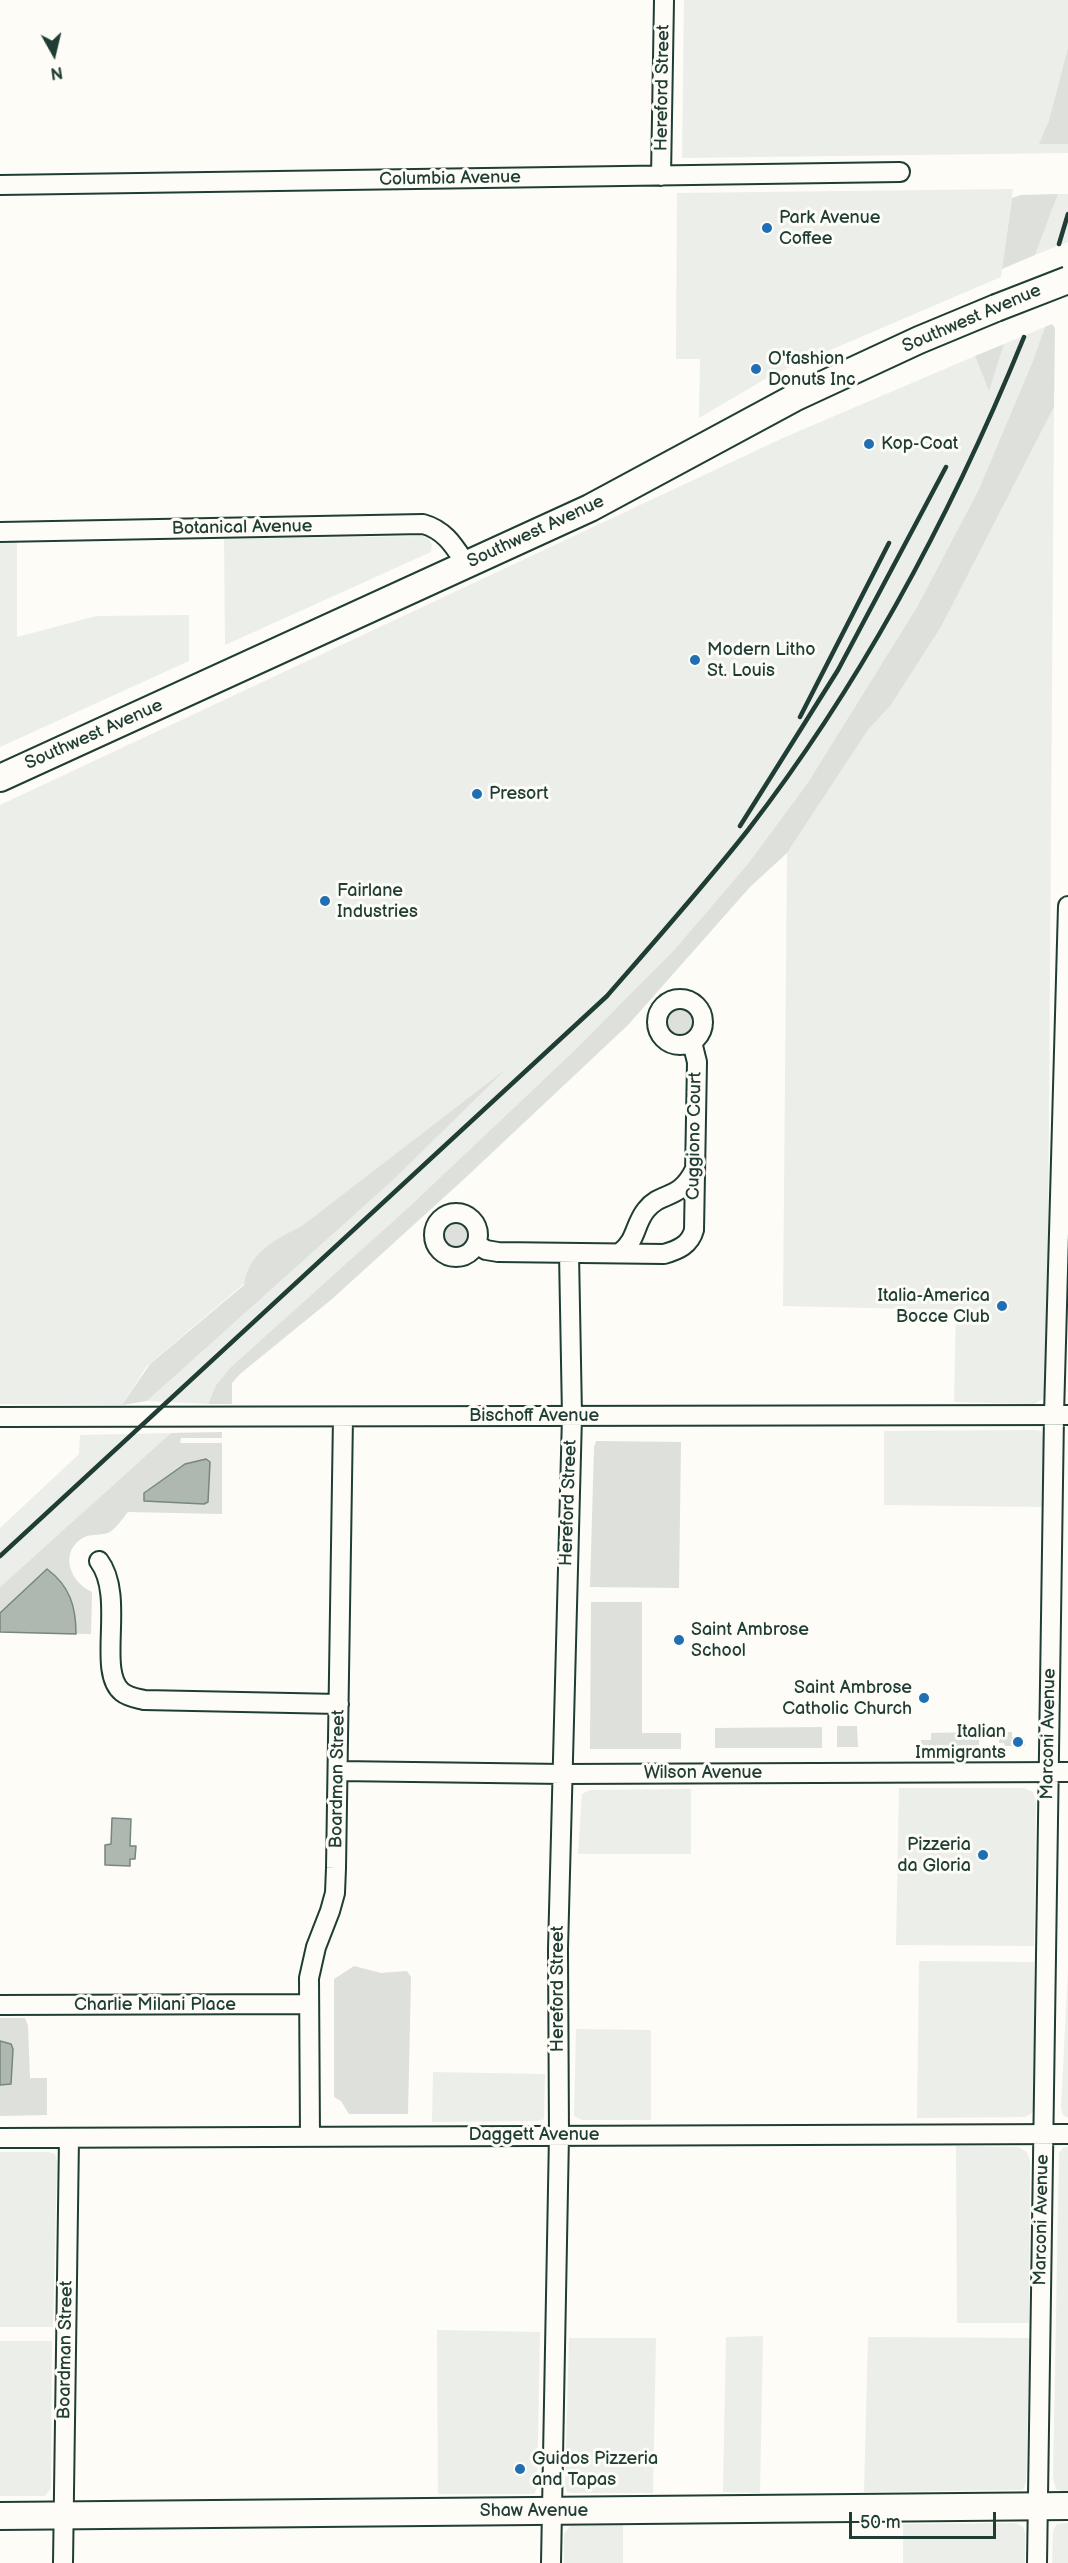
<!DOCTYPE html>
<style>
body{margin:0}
#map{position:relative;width:1068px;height:2563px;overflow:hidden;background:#fdfcf7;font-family:"Balsamiq Sans",sans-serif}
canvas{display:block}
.north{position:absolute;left:24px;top:24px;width:60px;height:60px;-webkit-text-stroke:4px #fdfcf7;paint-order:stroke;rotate:172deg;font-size:16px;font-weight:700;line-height:24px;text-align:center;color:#1f3d34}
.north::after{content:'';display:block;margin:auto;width:21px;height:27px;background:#1f3d34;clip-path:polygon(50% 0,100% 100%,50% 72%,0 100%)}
.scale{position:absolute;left:849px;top:2512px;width:147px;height:27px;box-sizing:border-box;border:3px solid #1f3d34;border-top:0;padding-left:8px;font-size:18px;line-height:21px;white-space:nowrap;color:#1f3d34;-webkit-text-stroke:4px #fdfcf7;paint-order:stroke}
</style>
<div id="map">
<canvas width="1068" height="2563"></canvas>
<div class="north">N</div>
<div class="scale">50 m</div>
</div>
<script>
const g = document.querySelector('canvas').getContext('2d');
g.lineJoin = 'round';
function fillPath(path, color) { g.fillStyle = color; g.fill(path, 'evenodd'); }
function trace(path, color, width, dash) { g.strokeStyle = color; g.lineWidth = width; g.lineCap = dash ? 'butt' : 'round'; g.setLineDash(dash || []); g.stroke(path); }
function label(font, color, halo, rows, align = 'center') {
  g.font = font + ' "Balsamiq Sans",sans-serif'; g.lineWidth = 6; g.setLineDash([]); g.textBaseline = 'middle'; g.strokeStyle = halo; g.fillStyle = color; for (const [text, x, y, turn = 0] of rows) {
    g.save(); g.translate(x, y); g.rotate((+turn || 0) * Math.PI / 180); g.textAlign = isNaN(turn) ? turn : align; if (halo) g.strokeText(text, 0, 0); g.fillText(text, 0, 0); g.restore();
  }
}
fillPath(new Path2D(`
 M 684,0 L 1068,0 L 1068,153 L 682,158 Z
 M 1013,189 L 1001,277 L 772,375 L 699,418 L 700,359 L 676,359 L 677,193 Z
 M 1058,194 L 1068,194 L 1068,242 L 1035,255 Z
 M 1045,327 L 1032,363 L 979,489 L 917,607 L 807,784 L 747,865 L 675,949 L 576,1049 L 410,1206 L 231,1367 L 216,1385 L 208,1404 L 147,1401 L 392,1181 L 500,1074 L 388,1161 L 147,1366 L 122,1405 L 0,1404 L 0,805 L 783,438 L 975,356 L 989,390 L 1004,344 Z
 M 1054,407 L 1047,1391 L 1043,1399 L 1034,1404 L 954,1402 L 956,1310 L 783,1306 L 787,853 L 868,730 L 891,705 L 941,627 Z
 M 423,536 L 429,539 L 432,545 L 431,552 L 225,645 L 224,539 Z
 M 0,541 L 17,541 L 17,637 L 97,616 L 189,615 L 189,661 L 0,747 Z
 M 1035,1430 L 1041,1431 L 1044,1437 L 1044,1507 L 884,1505 L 884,1431 Z
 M 171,1433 L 0,1587 L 0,1528 L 79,1454 L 80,1435 Z
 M 899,1788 L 1024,1788 L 1033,1792 L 1036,1801 L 1034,1946 L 896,1945 Z
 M 691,1789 L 691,1854 L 578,1854 L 582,1794 L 590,1790 Z
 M 919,1961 L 1034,1962 L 1035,2104 L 1032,2113 L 1025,2117 L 917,2118 Z
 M 1068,1969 L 1068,2118 L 1063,2115 L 1061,2108 Z
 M 576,2029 L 651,2030 L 651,2120 L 582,2120 L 574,2116 Z
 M 433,2072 L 545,2074 L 544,2119 L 538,2121 L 432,2122 Z
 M 956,2146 L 1018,2147 L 1027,2152 L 1030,2161 L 1029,2323 L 957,2323 Z
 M 1068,2147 L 1068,2491 L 1062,2491 L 1056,2489 L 1053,2479 L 1059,2153 L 1063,2148 Z
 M 0,2152 L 48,2152 L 55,2154 L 57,2161 L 53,2327 L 0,2327 Z
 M 437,2330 L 540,2332 L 537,2488 L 534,2494 L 438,2494 Z
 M 763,2336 L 760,2493 L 723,2492 L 726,2337 Z
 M 868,2337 L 1030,2338 L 1026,2482 L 1023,2490 L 864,2492 Z
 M 569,2338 L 656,2338 L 653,2493 L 573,2493 L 567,2492 L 565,2485 Z
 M 0,2341 L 52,2341 L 51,2488 L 45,2496 L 0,2496 Z
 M 1016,2523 L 1023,2527 L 1025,2532 L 1025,2563 L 903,2563 L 903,2524 Z
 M 1068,2523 L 1068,2563 L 1052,2563 L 1053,2530 L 1057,2524 Z
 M 623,2525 L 623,2563 L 564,2563 L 564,2534 L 570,2526 Z`), '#eceee9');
fillPath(new Path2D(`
 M 1068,48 L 1068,144 L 1039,144 L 1049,121 Z
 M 1058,194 L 1035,255 L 1002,269 L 1012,198 L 1021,195 Z
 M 1052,324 L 1055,328 L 1054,407 L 941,627 L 891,705 L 868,730 L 787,853 L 750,887 L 628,1025 L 462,1181 L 332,1299 L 240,1374 L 232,1383 L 232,1404 L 208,1404 L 216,1385 L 231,1367 L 410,1206 L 576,1049 L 675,949 L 747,865 L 807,784 L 917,607 L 979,489 L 1032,363 L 1045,327 Z
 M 1004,344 L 989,391 L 975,356 Z
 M667 1021a13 13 0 1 1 26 0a13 13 0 1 1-26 0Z
 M 506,1069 L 392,1181 L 147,1401 L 122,1405 L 150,1364 L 244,1285 C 248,1253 276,1239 302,1226 Z
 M443 1235a13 13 0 1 1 26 0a13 13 0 1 1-26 0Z
 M 222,1432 L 222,1438 L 181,1438 L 180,1443 L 222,1443 L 222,1514 L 128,1512 C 123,1518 115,1530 108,1533 C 99,1536 89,1533 81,1539 C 59,1554 71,1583 92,1592 L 91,1634 L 0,1632 L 0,1587 L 171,1433 Z
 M 596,1441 L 681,1442 L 679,1588 L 590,1587 L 594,1447 Z
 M 591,1602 L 642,1602 L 642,1733 L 681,1733 L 681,1749 L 590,1749 Z
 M 837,1726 L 857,1726 L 858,1747 L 837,1747 Z
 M 822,1727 L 822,1748 L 715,1748 L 715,1728 Z
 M 979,1732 L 979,1746 L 921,1747 L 921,1740 L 931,1740 L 931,1733 Z
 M 999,1732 L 1012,1732 L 1012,1737 L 1024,1737 L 1025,1746 L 1005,1746 L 1004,1743 L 999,1743 Z
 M 354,1966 L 381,1973 L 407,1971 L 411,1977 L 408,2114 L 349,2114 L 341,2101 L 334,2097 L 334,1979 Z
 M 0,2018 L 25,2018 L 28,2026 L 30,2078 L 47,2078 L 47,2115 L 0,2116 Z`), '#dde0db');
const water = new Path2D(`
 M 206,1459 L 210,1462 L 208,1502 L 204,1504 L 144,1501 L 144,1493 L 185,1464 Z
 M 47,1569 C 70,1586 76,1607 76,1634 L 0,1632 L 0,1613 Z
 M 112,1818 L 131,1819 L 130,1846 L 136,1846 L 135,1859 L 130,1859 L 130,1866 L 105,1865 L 105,1845 L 111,1844 Z
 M 0,2041 L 11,2044 L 13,2049 L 11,2084 L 0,2085 Z`);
fillPath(water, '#aeb8b1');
trace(water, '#75877f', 1.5);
const street = new Path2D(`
 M 661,176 L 664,0
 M 0,185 L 900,172
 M 0,532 L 423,524 C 445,530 454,546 466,564
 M657 1022a23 23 0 1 1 46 0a23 23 0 1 1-46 0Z
 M434 1235a22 22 0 1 1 44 0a22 22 0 1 1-44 0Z
 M 476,1244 L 486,1250 L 498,1252 L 664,1254 C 678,1250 690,1245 694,1230 L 697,1062 L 692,1042
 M 620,1253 C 637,1240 634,1225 646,1210 C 662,1190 679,1202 695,1169
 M 0,1417 L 1068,1415
 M 99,1561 C 126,1597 96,1671 122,1692 C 128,1697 136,1698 144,1700 L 339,1704
 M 338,1771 L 563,1774 L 1068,1772
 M 0,2005 L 309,2004
 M 310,2137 L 309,1978 L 316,1947 L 330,1911 L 335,1893 L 336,1868 L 343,1417
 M 0,2138 L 1068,2134
 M 63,2563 L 69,2138
 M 551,2563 L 559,2135 L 558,1949 L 572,1416 L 569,1253
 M 1037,2563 L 1054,1415 L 1068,906`);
const secondary = new Path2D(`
 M 0,778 L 590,508 L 794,398 L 919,340 L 996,308
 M 0,2516 L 1068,2506`);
trace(street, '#1f3d34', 22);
trace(secondary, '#1f3d34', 30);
trace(street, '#fdfcf7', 18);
trace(secondary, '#fdfcf7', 26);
trace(new Path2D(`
 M 1059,244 L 1068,214
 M 800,717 L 889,543
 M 740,826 L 838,670 L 946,467
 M 0,1556 L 607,996 C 655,941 703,887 748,830 C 864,680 953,511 1024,337`), '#1f3d34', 4.5);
const secondaryBridge = new Path2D(`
 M 996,308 L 1068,280`);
trace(secondaryBridge, '#1f3d34', 30, []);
trace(secondaryBridge, '#fdfcf7', 26);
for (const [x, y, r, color] of [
 [767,228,6,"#1f6fb2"],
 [756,369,6,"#1f6fb2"],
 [869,444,6,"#1f6fb2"],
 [695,660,6,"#1f6fb2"],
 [477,794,6,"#1f6fb2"],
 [325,901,6,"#1f6fb2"],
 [1002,1306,6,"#1f6fb2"],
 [679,1640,6,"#1f6fb2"],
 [924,1698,6,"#1f6fb2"],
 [1018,1742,6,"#1f6fb2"],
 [983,1855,6,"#1f6fb2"],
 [520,2469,6,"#1f6fb2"]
]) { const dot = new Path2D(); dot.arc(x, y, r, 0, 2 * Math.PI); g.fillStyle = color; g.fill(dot); trace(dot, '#fdfcf7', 2); }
label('18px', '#1f3d34', '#fdfcf7', [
 ["Hereford Street",663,88,-89],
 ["Columbia Avenue",450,179,-1],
 ["Southwest Avenue",972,319,-23],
 ["Botanical Avenue",242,528,-1],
 ["Southwest Avenue",536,532,-25],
 ["Southwest Avenue",94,735,-24],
 ["Cuggiono Court",695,1136,-89],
 ["Bischoff Avenue",534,1416],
 ["Hereford Street",569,1503,-88],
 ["Marconi Avenue",1049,1734,-89],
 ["Wilson Avenue",703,1773],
 ["Boardman Street",338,1779,-89],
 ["Hereford Street",558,1989,-90],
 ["Charlie Milani Place",155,2005],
 ["Daggett Avenue",534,2135],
 ["Marconi Avenue",1042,2220,-89],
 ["Boardman Street",66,2350,-89],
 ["Shaw Avenue",534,2511]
]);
label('18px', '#1f3d34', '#fdfcf7', [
 ["Park Avenue",779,218],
 ["Coffee",779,239],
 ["O'fashion",768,359],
 ["Donuts Inc",768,380],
 ["Kop-Coat",881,444],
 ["Modern Litho",707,650],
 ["St. Louis",707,671],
 ["Presort",489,794],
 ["Fairlane",337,891],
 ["Industries",337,912],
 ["Italia-America",990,1296,"right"],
 ["Bocce Club",990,1317,"right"],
 ["Saint Ambrose",691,1630],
 ["School",691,1651],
 ["Saint Ambrose",912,1688,"right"],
 ["Catholic Church",912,1709,"right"],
 ["Italian",1006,1732,"right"],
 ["Immigrants",1006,1753,"right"],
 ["Pizzeria",971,1845,"right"],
 ["da Gloria",971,1866,"right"],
 ["Guidos Pizzeria",532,2459],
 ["and Tapas",532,2480]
], 'left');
</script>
